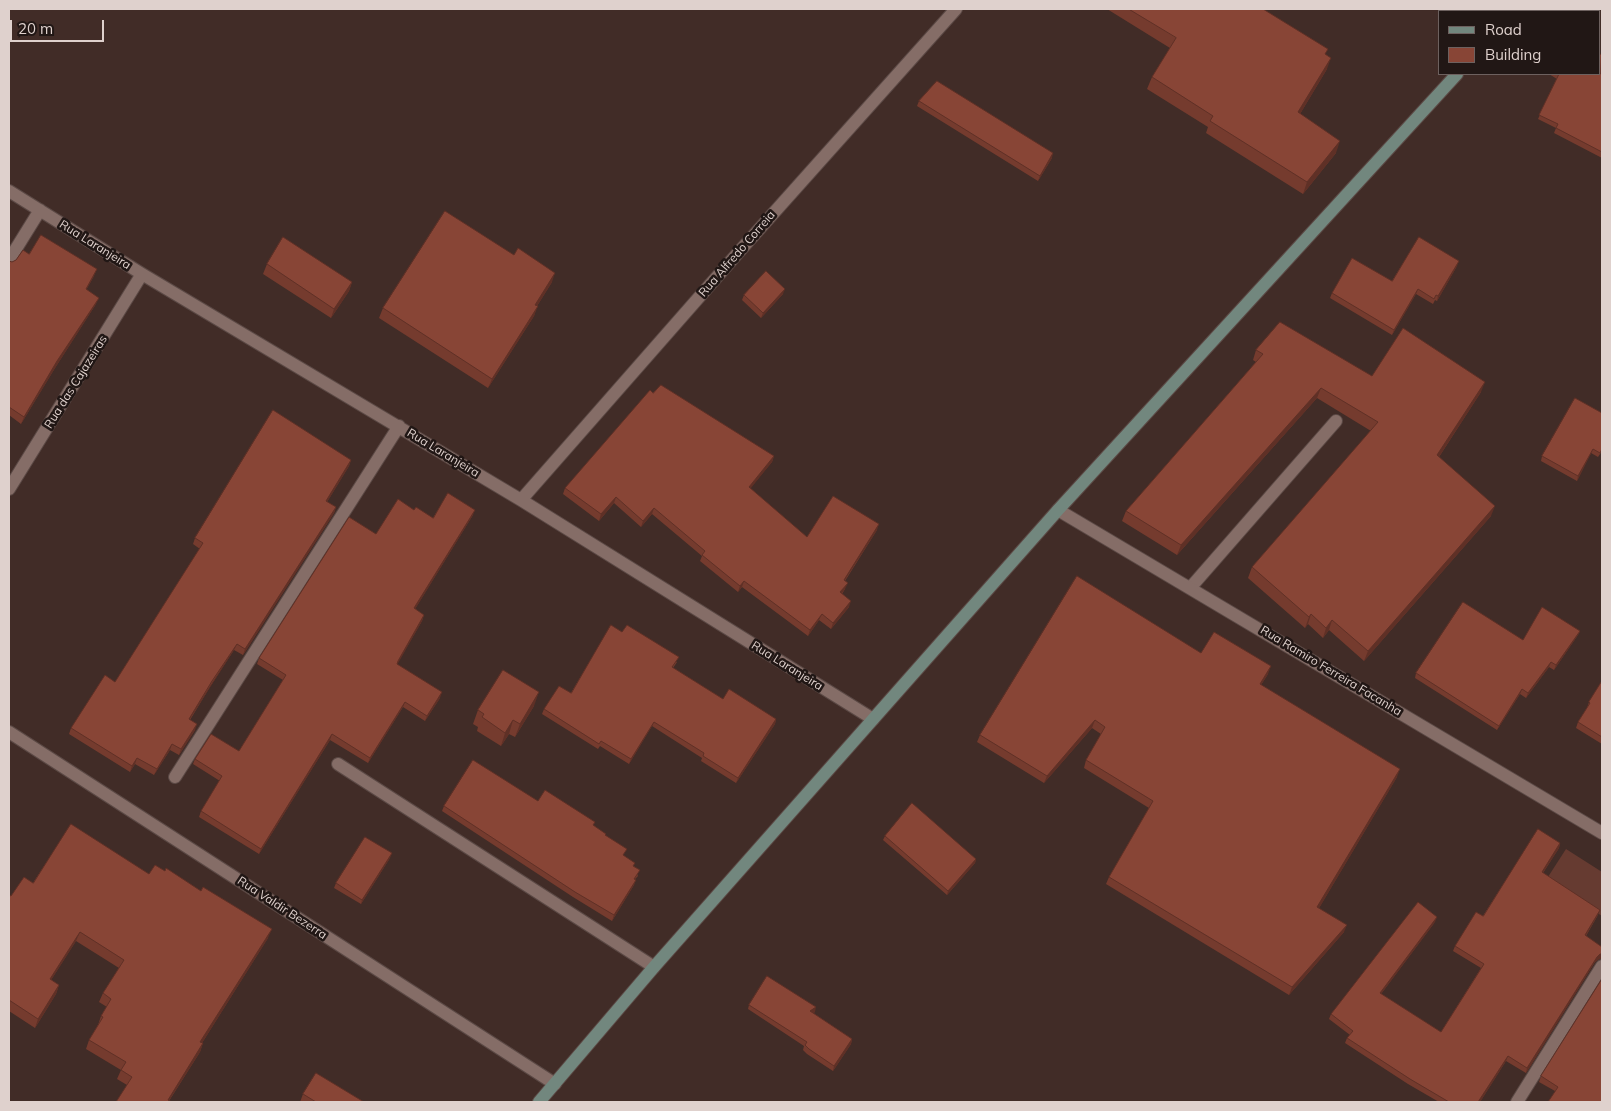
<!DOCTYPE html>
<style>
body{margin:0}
#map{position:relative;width:1611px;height:1111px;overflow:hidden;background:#412c27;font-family:Mulish,sans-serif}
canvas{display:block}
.frame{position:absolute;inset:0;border:10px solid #dfd1cd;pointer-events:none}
.legend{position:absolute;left:1438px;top:10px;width:162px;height:65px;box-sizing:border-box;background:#211715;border:1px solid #6d615f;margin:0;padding:6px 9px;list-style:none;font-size:15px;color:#dfd1cd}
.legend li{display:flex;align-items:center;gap:10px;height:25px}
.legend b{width:25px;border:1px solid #6d615f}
.scale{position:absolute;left:10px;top:20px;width:94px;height:22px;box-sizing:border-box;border:2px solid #dfd1cd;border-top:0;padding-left:6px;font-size:15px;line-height:18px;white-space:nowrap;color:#dfd1cd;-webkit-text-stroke:4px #211715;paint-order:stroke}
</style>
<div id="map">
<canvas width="1611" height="1111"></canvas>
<div class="frame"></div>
<ul class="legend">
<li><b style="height:6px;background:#72877e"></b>Road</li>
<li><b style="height:14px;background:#884536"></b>Building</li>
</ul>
<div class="scale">20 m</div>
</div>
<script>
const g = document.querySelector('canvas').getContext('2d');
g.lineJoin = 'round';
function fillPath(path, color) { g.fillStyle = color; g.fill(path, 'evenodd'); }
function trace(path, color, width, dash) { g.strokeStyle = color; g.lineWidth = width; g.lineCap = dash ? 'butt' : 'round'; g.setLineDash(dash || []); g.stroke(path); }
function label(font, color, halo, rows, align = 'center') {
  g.font = font + ' Mulish,sans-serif'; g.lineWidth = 5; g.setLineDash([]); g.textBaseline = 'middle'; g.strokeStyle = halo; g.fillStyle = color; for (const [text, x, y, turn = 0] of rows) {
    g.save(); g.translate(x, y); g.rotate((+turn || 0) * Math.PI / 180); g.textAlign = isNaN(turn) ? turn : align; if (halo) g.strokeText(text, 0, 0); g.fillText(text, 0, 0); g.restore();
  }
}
fillPath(new Path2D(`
 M 1566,849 L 1602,872 L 1602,916 L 1546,880 Z`), '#663b31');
const service = new Path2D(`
 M 1191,587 L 1336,421`);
const minor = new Path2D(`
 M 9,191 L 142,274 L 521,500 L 873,719
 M 9,260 L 40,210
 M 9,489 L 142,274
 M 521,500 L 737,254 L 956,9
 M 1058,510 L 1602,833
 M 9,732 L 555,1084
 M 338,764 L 654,967
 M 175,777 L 399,426
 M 1517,1102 L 1602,966`);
const secondary = new Path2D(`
 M 1514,11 L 1516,9
 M 539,1102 L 654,967 L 1058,510 L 1457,74`);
trace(service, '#5b4945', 14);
trace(minor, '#5b4945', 14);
trace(secondary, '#5b4945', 14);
trace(service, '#856d67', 12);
trace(minor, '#856d67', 12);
trace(secondary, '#72877e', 12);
fillPath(new Path2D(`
 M 1107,9 L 1263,9 L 1326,55 L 1327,69 L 1300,114 L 1336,153 L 1303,194 L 1206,133 L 1208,127 L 1147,89 L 1152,77 L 1170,48 Z
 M 1602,55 L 1602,158 L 1554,133 L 1556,128 L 1538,119 L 1557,79 L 1549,74 L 1600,74 Z
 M 919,101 L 1052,158 L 1038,181 L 917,106 Z
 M 29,254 L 94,276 L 86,290 L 96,304 L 55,368 L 21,424 L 9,415 L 9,261 L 12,262 L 16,260 Z
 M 267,264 L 352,282 L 349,291 L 331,318 L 263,274 Z
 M 1457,266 L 1437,301 L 1435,300 L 1433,304 L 1416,294 L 1392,335 L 1330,298 L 1332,293 L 1392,281 Z
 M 552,282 L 537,306 L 534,316 L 488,388 L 379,318 L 383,308 Z
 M 783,294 L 761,318 L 742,300 L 744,295 Z
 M 1256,350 L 1372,376 L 1481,392 L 1439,457 L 1491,516 L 1364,661 L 1329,630 L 1323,638 L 1308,624 L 1305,628 L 1248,578 L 1252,567 L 1371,431 L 1317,398 L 1177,555 L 1122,521 L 1126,511 L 1256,362 L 1253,360 Z
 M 653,393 L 774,456 L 772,462 L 750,488 L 807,537 L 877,530 L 845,581 L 845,589 L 842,594 L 849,607 L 831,629 L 819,620 L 808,636 L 742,587 L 738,592 L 700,561 L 702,556 L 652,514 L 641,527 L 614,503 L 599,521 L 563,494 L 565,488 Z
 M 1602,413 L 1602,451 L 1598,457 L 1591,453 L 1577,481 L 1541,461 L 1542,456 Z
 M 351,460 L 349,466 L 327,502 L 336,507 L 334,513 L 243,655 L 234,650 L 210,687 L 190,720 L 195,730 L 179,755 L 170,750 L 154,775 L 135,764 L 130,772 L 69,734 L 71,728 L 115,682 L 200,549 L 193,544 L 195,538 Z
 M 414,510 L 433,518 L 473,515 L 415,609 L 424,615 L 422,621 L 397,664 L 440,698 L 425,721 L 403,707 L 368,763 L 330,740 L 259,854 L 199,817 L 201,811 L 220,781 L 193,764 L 195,759 L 239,751 L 283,680 L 257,664 L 259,658 L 376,534 Z
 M 1580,631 L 1578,635 L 1554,670 L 1549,667 L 1526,698 L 1520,694 L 1497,730 L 1415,678 L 1416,673 L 1523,640 Z
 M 622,632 L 677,662 L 673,668 L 723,699 L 776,719 L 775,724 L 736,783 L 701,761 L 702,758 L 652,726 L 629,764 L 600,746 L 598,749 L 542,714 L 544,709 L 571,693 Z
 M 1201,653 L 1268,674 L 1261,685 L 1397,777 L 1319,908 L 1344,932 L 1289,995 L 1106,884 L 1109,877 L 1149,808 L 1084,768 L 1086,760 L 1101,734 L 1092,728 L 1044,783 L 977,742 L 980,735 Z
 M 1602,681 L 1602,744 L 1576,728 L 1578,722 L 1587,708 L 1589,702 Z
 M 534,706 L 515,737 L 509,734 L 501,746 L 477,731 L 478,727 L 473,724 L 478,710 Z
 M 538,801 L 595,822 L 593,825 L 605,836 L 634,866 L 638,876 L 635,879 L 634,885 L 612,921 L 573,897 L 442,811 L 444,806 Z
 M 885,836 L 976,859 L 975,863 L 947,895 L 883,840 Z
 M 1560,843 L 1559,848 L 1543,873 L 1598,915 L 1586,936 L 1599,959 L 1595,962 L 1526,1073 L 1506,1061 L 1480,1102 L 1439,1102 L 1408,1084 L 1345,1043 L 1347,1038 L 1350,1035 L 1329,1019 L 1331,1014 L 1435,922 L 1381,994 L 1441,1032 L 1481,968 L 1453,951 L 1455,946 L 1483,916 Z
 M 390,858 L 361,904 L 334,888 L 336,883 Z
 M 149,874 L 268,938 L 202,1043 L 203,1043 L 200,1052 L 169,1101 L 127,1085 L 117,1079 L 121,1070 L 86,1049 L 89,1040 L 98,1025 L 101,1016 L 107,1007 L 99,1002 L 103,993 L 119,968 L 76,941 L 51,980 L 59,985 L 56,994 L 35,1028 L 9,1011 L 9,895 L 11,896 L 33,883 Z
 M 749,1005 L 815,1012 L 813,1013 L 852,1039 L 851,1044 L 833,1071 L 807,1054 L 803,1050 L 804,1046 L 748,1009 Z
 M 1541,1076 L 1602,1102 L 1555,1091 L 1539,1082 Z
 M 303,1094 L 364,1102 L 300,1102 Z`), '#753b2e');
fillPath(new Path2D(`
 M 1331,58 L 1327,69 L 1294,124 L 1298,112 Z
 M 1340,141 L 1336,153 L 1303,194 L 1307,182 Z
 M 1053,153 L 1052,158 L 1038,181 L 1040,176 Z
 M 1459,261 L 1457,266 L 1437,301 L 1438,296 Z
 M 97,269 L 94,276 L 83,296 L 86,289 Z
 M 555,273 L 552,282 L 532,314 L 535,305 Z
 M 352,282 L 349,291 L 331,318 L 334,309 Z
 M 785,289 L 783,294 L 761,318 L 763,313 Z
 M 1418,289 L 1416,294 L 1392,335 L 1394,330 Z
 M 99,298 L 96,304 L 55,368 L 21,424 L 24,417 L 57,361 Z
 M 538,306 L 534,316 L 488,388 L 492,379 Z
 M 1485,382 L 1481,392 L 1433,466 L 1437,455 Z
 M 1321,388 L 1317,398 L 1177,555 L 1181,545 Z
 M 1593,449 L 1577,481 L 1578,476 Z
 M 774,456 L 772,462 L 747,493 L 749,487 Z
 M 351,460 L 349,466 L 324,507 L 326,501 Z
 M 616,497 L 614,503 L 599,521 L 601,514 Z
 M 1495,506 L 1491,516 L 1364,661 L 1368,651 Z
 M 336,507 L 334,513 L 243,655 L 245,649 Z
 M 654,508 L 652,514 L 641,527 L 643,521 Z
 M 475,510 L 473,515 L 412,614 L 414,608 Z
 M 879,524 L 877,530 L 841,586 L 844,580 Z
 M 744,581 L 742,587 L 738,592 L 740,586 Z
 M 848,583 L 845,589 L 838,598 L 840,592 Z
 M 851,601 L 849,607 L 831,629 L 833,623 Z
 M 822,614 L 819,620 L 808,636 L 810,630 Z
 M 1311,614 L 1308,624 L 1305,628 L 1309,617 Z
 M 424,615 L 422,621 L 396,667 L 398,661 Z
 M 1332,620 L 1329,630 L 1323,638 L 1326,628 Z
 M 1580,631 L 1578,635 L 1554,670 L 1556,665 Z
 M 237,644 L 234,650 L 186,725 L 189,719 Z
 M 1551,662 L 1549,667 L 1526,698 L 1528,693 Z
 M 1271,666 L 1268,674 L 1257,691 L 1260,684 Z
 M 1522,689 L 1520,694 L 1497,730 L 1499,726 Z
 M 442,692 L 440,698 L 425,721 L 427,716 Z
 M 539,692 L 534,706 L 515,737 L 520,724 Z
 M 405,702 L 403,707 L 368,763 L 370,758 Z
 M 776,719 L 775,724 L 736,783 L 738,778 Z
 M 513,720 L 509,734 L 501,746 L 505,733 Z
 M 1095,720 L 1092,728 L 1044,783 L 1047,776 Z
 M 654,722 L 652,726 L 629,764 L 631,759 Z
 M 197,724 L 195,730 L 179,755 L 181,749 Z
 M 332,734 L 330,740 L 259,854 L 261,849 Z
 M 172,744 L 170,750 L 154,775 L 157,769 Z
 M 137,758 L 135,764 L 130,772 L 132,766 Z
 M 1400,769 L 1397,777 L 1315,915 L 1317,907 Z
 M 1560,843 L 1559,848 L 1540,877 L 1542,872 Z
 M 392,853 L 390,858 L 361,904 L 362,900 Z
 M 976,859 L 975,863 L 947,895 L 948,891 Z
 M 636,880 L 634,885 L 612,921 L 614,915 Z
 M 1600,910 L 1598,915 L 1583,940 L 1585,935 Z
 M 1437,917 L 1435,922 L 1378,998 L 1380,993 Z
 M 1347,925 L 1344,932 L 1289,995 L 1292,987 Z
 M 272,929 L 268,938 L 197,1051 L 200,1042 Z
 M 80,932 L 76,941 L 46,988 L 50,979 Z
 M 1600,954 L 1602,954 L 1602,959 L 1599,959 L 1595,962 L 1526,1073 L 1527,1068 L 1597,957 Z
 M 59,985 L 56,994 L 35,1028 L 38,1019 Z
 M 816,1007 L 815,1012 L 809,1016 L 810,1011 Z
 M 852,1039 L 851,1044 L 833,1071 L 834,1066 Z
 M 203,1043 L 200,1052 L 168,1102 L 168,1100 Z
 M 1508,1056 L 1506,1061 L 1480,1102 L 1478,1102 Z`), '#5f3026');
const building = new Path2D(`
 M 1129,9 L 1263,9 L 1328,49 L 1325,54 L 1331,58 L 1298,112 L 1340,141 L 1307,182 L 1210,121 L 1213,116 L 1152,77 L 1176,38 Z
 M 1600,54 L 1602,55 L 1602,152 L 1556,128 L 1558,124 L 1539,115 L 1559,74 L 1558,74 L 1600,74 Z
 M 937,81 L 1053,153 L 1040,176 L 919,101 Z
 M 445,211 L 514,255 L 518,248 L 555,273 L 535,305 L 538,306 L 492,379 L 383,308 Z
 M 41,235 L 97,269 L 86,289 L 99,298 L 57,361 L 24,417 L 9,407 L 9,261 L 12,262 L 16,260 L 23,250 L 29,254 Z
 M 283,237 L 352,282 L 334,309 L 267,264 Z
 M 1419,237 L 1459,261 L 1438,296 L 1436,295 L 1434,299 L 1418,289 L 1394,330 L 1332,293 L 1352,258 L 1392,281 Z
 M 766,271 L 785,289 L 763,313 L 744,295 Z
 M 1280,322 L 1372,376 L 1403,328 L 1485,382 L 1437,455 L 1495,506 L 1368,651 L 1332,620 L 1326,628 L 1311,614 L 1309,617 L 1252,567 L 1378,422 L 1321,388 L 1181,545 L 1126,511 L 1263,354 L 1256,350 Z
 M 661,385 L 774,456 L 749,487 L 807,537 L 833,496 L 879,524 L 844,580 L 848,583 L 840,592 L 851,601 L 833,623 L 822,614 L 810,630 L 744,581 L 740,586 L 702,555 L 705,551 L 654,508 L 643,521 L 616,497 L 601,514 L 565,488 L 650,390 L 653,393 Z
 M 1575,398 L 1602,413 L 1602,449 L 1600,453 L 1593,449 L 1578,476 L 1542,456 Z
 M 273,410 L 351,460 L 326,501 L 336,507 L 245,649 L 237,644 L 212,681 L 189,719 L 197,724 L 181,749 L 172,744 L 157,769 L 137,758 L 132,766 L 71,728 L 105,675 L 115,682 L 163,606 L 203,543 L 195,538 Z
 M 448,493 L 475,510 L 414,608 L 424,615 L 398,661 L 397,664 L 442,692 L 427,716 L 405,702 L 370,758 L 332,734 L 261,849 L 201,811 L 222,776 L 195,759 L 211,734 L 239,751 L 286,675 L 259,658 L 349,517 L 376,534 L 398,499 L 414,510 L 416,507 L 433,518 Z
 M 1077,576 L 1201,653 L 1214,632 L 1271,666 L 1260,684 L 1400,769 L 1317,907 L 1347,925 L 1292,987 L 1109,877 L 1153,801 L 1086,760 L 1105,727 L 1095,720 L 1047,776 L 980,735 Z
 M 1463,602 L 1523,640 L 1542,607 L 1580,631 L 1556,665 L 1551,662 L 1528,693 L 1522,689 L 1499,726 L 1416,673 Z
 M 611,625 L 622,632 L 627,625 L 679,657 L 672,667 L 723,699 L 729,689 L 776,719 L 738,778 L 703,756 L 704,753 L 654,722 L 631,759 L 601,741 L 599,744 L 544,709 L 559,686 L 571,693 Z
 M 503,670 L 539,692 L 520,724 L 513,720 L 505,733 L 482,717 L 484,714 L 478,710 Z
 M 1602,681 L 1602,737 L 1578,722 L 1590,703 L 1589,702 Z
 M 473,760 L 538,801 L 545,790 L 595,822 L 593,825 L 606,834 L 605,835 L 627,849 L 623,855 L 635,863 L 633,866 L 640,870 L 634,879 L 636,880 L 614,915 L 575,892 L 444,806 Z
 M 912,803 L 976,859 L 948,891 L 885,836 Z
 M 71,824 L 149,874 L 155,865 L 165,871 L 166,868 L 201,891 L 203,887 L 272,929 L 200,1042 L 203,1043 L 168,1100 L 172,1102 L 116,1102 L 132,1077 L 121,1070 L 126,1062 L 89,1040 L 103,1017 L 101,1016 L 111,999 L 103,993 L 124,960 L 80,932 L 50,979 L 59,985 L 38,1019 L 9,1000 L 9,895 L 11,896 L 24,877 L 33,883 Z
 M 1538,829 L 1560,843 L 1542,872 L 1600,910 L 1585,935 L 1602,947 L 1602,954 L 1600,954 L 1597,957 L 1527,1068 L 1508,1056 L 1478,1102 L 1449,1102 L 1410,1079 L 1347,1038 L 1353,1031 L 1331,1014 L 1418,902 L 1437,917 L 1380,993 L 1441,1032 L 1484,964 L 1455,946 L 1476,912 L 1483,916 Z
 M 365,837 L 392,853 L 362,900 L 336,883 Z
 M 767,976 L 816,1007 L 810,1011 L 852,1039 L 834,1066 L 809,1049 L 805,1045 L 807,1042 L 749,1005 Z
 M 1602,979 L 1602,1102 L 1548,1102 L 1558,1087 L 1541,1076 Z
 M 316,1073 L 364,1102 L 316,1102 L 303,1094 Z`);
fillPath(building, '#884536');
trace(building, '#5f3026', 1);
label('12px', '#dfd1cd', '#211715', [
 ["Rua Laranjeira",95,245,32],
 ["Rua Alfredo Correia",737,254,-49],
 ["Rua das Cajazeiras",76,382,-58],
 ["Rua Laranjeira",443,453,31],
 ["Rua Laranjeira",787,666,32],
 ["Rua Ramiro Ferreira Facanha",1331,671,31],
 ["Rua Valdir Bezerra",282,908,33]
]);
</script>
